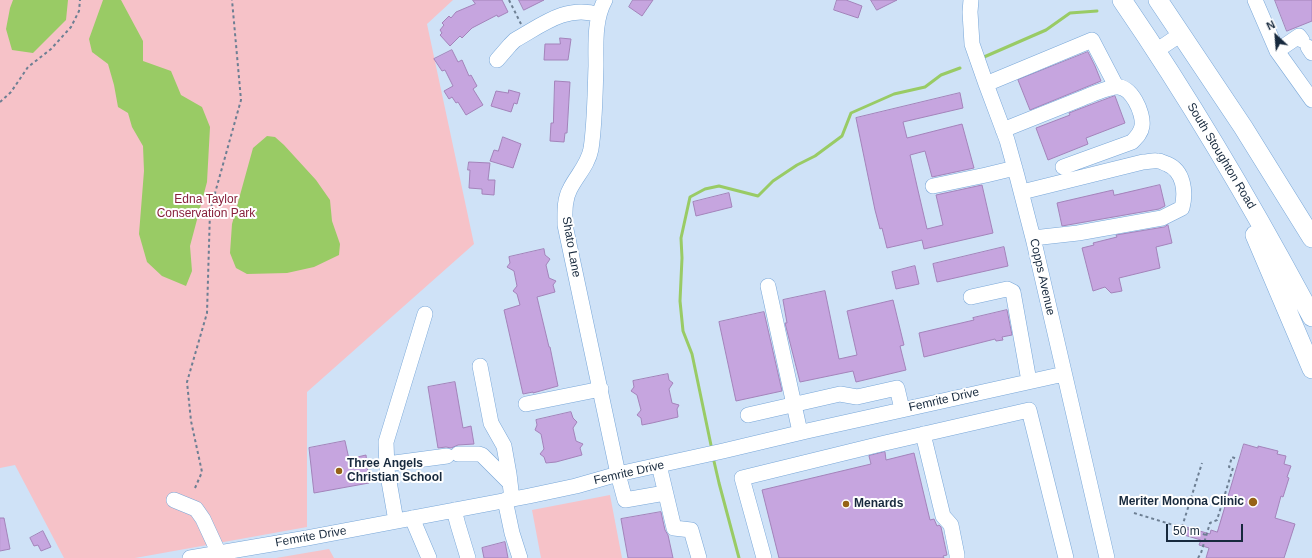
<!DOCTYPE html>
<style>
body{margin:0}
#map{position:relative;width:1312px;height:558px;overflow:hidden;background:#cfe2f7;font-family:Helvetica,sans-serif}
canvas{display:block}
.north{position:absolute;left:1256px;top:16px;width:40px;height:40px;-webkit-text-stroke:3px #fff;paint-order:stroke;rotate:334deg;font-size:11px;font-weight:700;line-height:16px;text-align:center;color:#17293d}
.north::after{content:'';display:block;margin:auto;width:14px;height:18px;background:#17293d;clip-path:polygon(50% 0,100% 100%,50% 72%,0 100%)}
.scale{position:absolute;left:1166px;top:524px;width:77px;height:18px;box-sizing:border-box;border:2px solid #17293d;border-top:0;padding-left:5px;font-size:12px;line-height:14px;white-space:nowrap;color:#17293d;-webkit-text-stroke:3px #fff;paint-order:stroke}
</style>
<div id="map">
<canvas width="1312" height="558"></canvas>
<div class="north">N</div>
<div class="scale">50 m</div>
</div>
<script>
const g = document.querySelector('canvas').getContext('2d');
g.lineJoin = 'round';
function fillPath(path, color) { g.fillStyle = color; g.fill(path, 'evenodd'); }
function trace(path, color, width, dash) { g.strokeStyle = color; g.lineWidth = width; g.lineCap = dash ? 'butt' : 'round'; g.setLineDash(dash || []); g.stroke(path); }
function label(font, color, halo, rows, align = 'center') {
  g.font = font + ' Helvetica,sans-serif'; g.lineWidth = 4; g.setLineDash([]); g.textBaseline = 'middle'; g.strokeStyle = halo; g.fillStyle = color; for (const [text, x, y, turn = 0] of rows) {
    g.save(); g.translate(x, y); g.rotate((+turn || 0) * Math.PI / 180); g.textAlign = isNaN(turn) ? turn : align; if (halo) g.strokeText(text, 0, 0); g.fillText(text, 0, 0); g.restore();
  }
}
fillPath(new Path2D(`
 M 0,0 L 453,0 L 427,24 L 474,244 L 307,392 L 307,527 L 135,558 L 64,558 L 15,465 L 0,468 Z
 M 610,495 L 622,558 L 541,558 L 532,510 Z
 M 329,549 L 334,558 L 276,558 Z`), '#f6c2c8');
fillPath(new Path2D(`
 M 13,0 L 68,0 L 66,20 L 33,53 L 12,50 L 6,29 L 10,8 Z
 M 103,0 L 121,0 L 143,41 L 143,61 L 171,71 L 181,95 L 202,107 L 210,127 L 207,182 L 190,246 L 192,271 L 186,286 L 162,276 L 147,262 L 139,234 L 144,171 L 143,146 L 132,127 L 128,113 L 118,107 L 114,85 L 108,64 L 92,52 L 89,39 Z
 M 267,136 L 275,137 L 284,145 L 316,180 L 330,200 L 332,221 L 340,244 L 339,255 L 314,267 L 287,273 L 247,274 L 236,268 L 230,253 L 232,224 L 253,148 Z`), '#99cb65');
trace(new Path2D(`
 M 984,57 L 1046,30 L 1070,13 L 1097,11
 M 712,450 L 692,354 L 683,331 L 680,301 L 682,258 L 681,238 L 690,197 L 705,189 L 719,186 L 758,196 L 773,181 L 797,165 L 815,156 L 842,136 L 851,113 L 894,94 L 925,87 L 941,75 L 960,68
 M 713,457 L 719,483 L 739,558`), '#99cb65', 3);
const building = new Path2D(`
 M 473,0 L 502,0 L 508,12 L 498,17 L 497,15 L 472,28 L 462,38 L 460,36 L 450,46 L 440,35 L 442,33 L 440,30 L 444,25 L 442,23 L 449,16 L 451,18 L 456,12 L 475,4 Z
 M 519,0 L 544,0 L 524,10 Z
 M 633,0 L 653,0 L 642,16 L 629,7 Z
 M 837,0 L 846,0 L 862,6 L 858,18 L 834,10 Z
 M 871,0 L 897,0 L 877,10 Z
 M 1275,0 L 1312,0 L 1312,21 L 1287,31 Z
 M 560,38 L 571,39 L 568,60 L 544,60 L 545,44 L 560,44 Z
 M 452,50 L 458,62 L 462,60 L 469,76 L 471,75 L 477,86 L 473,89 L 483,105 L 466,115 L 458,102 L 456,103 L 452,97 L 449,99 L 444,91 L 453,86 L 445,70 L 442,71 L 434,59 Z
 M 1088,52 L 1095,66 L 1101,81 L 1030,110 L 1018,80 Z
 M 555,81 L 570,82 L 567,133 L 565,133 L 564,142 L 550,141 L 551,123 L 553,123 Z
 M 509,90 L 520,93 L 517,104 L 514,103 L 511,112 L 491,106 L 496,91 L 508,93 Z
 M 960,93 L 963,108 L 903,122 L 907,138 L 962,124 L 974,168 L 932,177 L 925,151 L 910,155 L 917,186 L 927,229 L 943,225 L 936,195 L 982,185 L 993,233 L 924,249 L 922,240 L 887,248 L 882,228 L 880,229 L 875,210 L 856,118 Z
 M 1115,96 L 1125,123 L 1086,138 L 1088,144 L 1048,160 L 1036,128 L 1070,115 L 1069,113 L 1095,103 Z
 M 503,137 L 521,144 L 513,168 L 490,161 L 494,150 L 498,151 Z
 M 469,162 L 490,163 L 488,180 L 495,180 L 494,195 L 482,194 L 482,189 L 469,188 L 470,170 L 468,170 Z
 M 1160,185 L 1165,206 L 1159,209 L 1062,226 L 1057,203 L 1113,190 L 1114,195 Z
 M 729,193 L 732,207 L 696,216 L 693,202 Z
 M 1168,225 L 1172,243 L 1156,247 L 1160,268 L 1119,278 L 1122,291 L 1111,293 L 1105,287 L 1093,291 L 1082,248 L 1094,245 L 1093,243 L 1117,237 L 1116,235 L 1164,227 Z
 M 1004,247 L 1008,266 L 937,282 L 933,264 Z
 M 544,249 L 545,255 L 550,259 L 546,265 L 549,278 L 556,281 L 553,285 L 555,292 L 537,297 L 549,347 L 550,347 L 558,386 L 533,393 L 533,392 L 523,394 L 504,310 L 520,305 L 517,294 L 513,291 L 517,286 L 514,271 L 507,267 L 510,263 L 509,257 Z
 M 915,266 L 919,284 L 896,289 L 892,272 Z
 M 825,291 L 839,359 L 857,355 L 847,311 L 893,300 L 904,345 L 900,346 L 906,370 L 856,382 L 853,371 L 800,382 L 785,323 L 787,323 L 783,300 Z
 M 1007,310 L 1012,335 L 1002,337 L 1003,340 L 996,341 L 995,339 L 924,357 L 919,333 L 974,320 L 973,318 Z
 M 764,312 L 782,391 L 736,401 L 719,322 Z
 M 668,374 L 669,380 L 673,383 L 669,389 L 672,403 L 679,405 L 677,409 L 678,417 L 652,423 L 642,425 L 641,418 L 637,415 L 641,410 L 637,395 L 631,391 L 634,387 L 633,381 Z
 M 455,382 L 463,428 L 471,426 L 474,444 L 458,445 L 451,448 L 446,447 L 438,448 L 428,387 Z
 M 571,412 L 573,418 L 577,422 L 573,428 L 576,441 L 583,444 L 580,448 L 582,455 L 556,462 L 546,463 L 544,457 L 540,454 L 544,449 L 541,434 L 535,430 L 537,425 L 536,420 Z
 M 345,441 L 349,459 L 366,455 L 369,483 L 314,493 L 309,448 Z
 M 1244,444 L 1258,448 L 1258,446 L 1278,451 L 1277,454 L 1286,456 L 1284,464 L 1291,466 L 1287,477 L 1289,478 L 1283,497 L 1281,496 L 1275,518 L 1295,524 L 1284,558 L 1206,558 L 1209,548 L 1199,545 L 1201,540 L 1184,535 L 1186,527 L 1210,534 L 1211,530 L 1217,532 Z
 M 885,452 L 886,460 L 914,453 L 930,520 L 934,519 L 937,526 L 939,525 L 941,527 L 947,555 L 943,556 L 944,558 L 779,558 L 762,490 L 871,464 L 869,456 Z
 M 661,512 L 665,530 L 668,535 L 673,558 L 628,558 L 621,519 Z
 M 0,518 L 4,518 L 10,549 L 0,551 Z
 M 43,531 L 51,547 L 41,551 L 38,545 L 34,546 L 30,538 Z
 M 505,542 L 508,558 L 484,558 L 482,548 Z`);
fillPath(building, '#c6a5df');
trace(building, '#a383ba', 1);
const minor = new Path2D(`
 M 605,0 C 594,20 596,44 596,66 C 595,93 595,122 591,149 C 588,165 577,175 570,189 C 564,200 565,213 565,225 L 618,474 L 625,500 L 665,493
 M 971,0 L 970,12 L 972,44 L 986,84 L 1007,140 L 1017,176 L 1034,242 L 1107,558
 M 1255,0 L 1277,51 L 1312,100
 M 1308,47 L 1312,53
 M 1156,51 L 1181,34
 M 1277,51 L 1299,36 L 1302,40
 M 497,60 L 510,45 L 515,40 C 542,25 567,4 599,15
 M 986,84 L 1092,40 L 1116,86
 M 1003,130 C 1028,120 1053,110 1078,100 C 1088,96 1105,88 1116,87 C 1131,85 1144,113 1142,126 C 1141,133 1137,137 1132,142 L 1063,167
 M 933,186 L 986,175 L 1015,168
 M 1022,192 L 1143,162 C 1148,162 1153,160 1158,161 C 1161,161 1164,163 1167,164 C 1184,171 1186,192 1182,208 L 1162,218 L 1078,233 L 1033,238
 M 768,286 L 800,432
 M 971,297 L 1007,289 L 1013,292 L 1029,381
 M 480,366 L 491,423 L 504,446 L 509,474 L 512,499
 M 526,404 L 601,389
 M 748,415 L 840,394 L 857,397 L 897,388 L 902,409
 M 923,434 L 943,516 L 951,525 L 957,555 L 957,558
 M 458,454 L 479,454 L 482,455 L 510,483
 M 387,464 L 447,456
 M 659,465 L 674,528 L 691,530 L 699,558
 M 174,500 L 196,509 L 203,519 L 221,558
 M 505,500 L 512,533 L 520,558
 M 454,510 L 458,525 L 468,558
 M 412,518 L 429,558
 M 396,521 L 387,470 L 386,442 L 425,314
 M 190,558 L 307,538 L 529,496 L 576,486 L 618,474 L 723,451 L 807,431 L 1064,374
 M 764,558 L 742,478 L 885,443 L 1029,410 L 1066,558`);
const major = new Path2D(`
 M 1122,0 C 1192,102 1254,208 1312,317
 M 1158,0 L 1243,127 L 1312,238
 M 1255,235 L 1312,369`);
trace(minor, '#79a7d8', 16);
trace(major, '#79a7d8', 20);
trace(new Path2D(`
 M 509,0 L 521,24
 M 0,102 L 11,92 L 28,67 L 51,49 L 71,27 L 79,11 L 80,0
 M 195,488 L 202,472 L 191,421 L 187,382 L 207,313 L 210,211 L 241,100 L 232,0
 M 1134,513 L 1206,535
 M 1182,527 L 1202,463
 M 1198,558 L 1201,553 L 1210,523 L 1217,520 L 1233,468 L 1229,467 L 1232,457 L 1237,459`), '#6d7f93', 2, [3, 3]);
trace(minor, '#fff', 15);
trace(major, '#fff', 19);
for (const [x, y, r, color] of [
 [339,471,4,"#966217"],
 [1253,502,5,"#966217"],
 [846,504,4,"#966217"]
]) { const dot = new Path2D(); dot.arc(x, y, r, 0, 2 * Math.PI); g.fillStyle = color; g.fill(dot); trace(dot, '#fff', 1.5); }
label('12px', '#17293d', '#fff', [
 ["South Stoughton Road",1221,156,59],
 ["Shato Lane",571,247,80],
 ["Copps Avenue",1042,277,77],
 ["Femrite Drive",944,400,-13],
 ["Femrite Drive",629,473,-13],
 ["Femrite Drive",311,537,-10]
]);
label('12px', '#88213c', '#fff', [
 ["Edna Taylor",206,200],
 ["Conservation Park",206,214]
]);
label('bold 12px', '#17293d', '#fff', [
 ["Three Angels",347,464],
 ["Christian School",347,478],
 ["Meriter Monona Clinic",1244,502,"right"],
 ["Menards",854,504]
], 'left');
</script>
